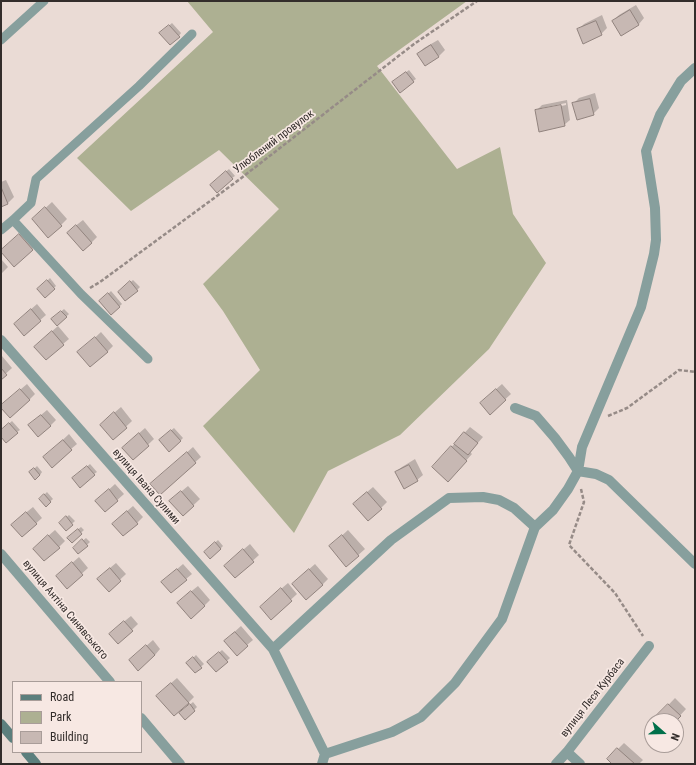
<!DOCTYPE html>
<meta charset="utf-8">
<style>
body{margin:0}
#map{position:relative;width:696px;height:765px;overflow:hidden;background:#eadbd5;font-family:"Roboto Condensed",sans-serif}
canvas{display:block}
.frame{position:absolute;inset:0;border:2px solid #332d2b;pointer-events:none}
.legend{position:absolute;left:12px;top:681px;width:130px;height:72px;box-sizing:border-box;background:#f7e8e3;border:1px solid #a99d99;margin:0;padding:5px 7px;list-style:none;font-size:12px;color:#332d2b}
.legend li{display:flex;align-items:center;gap:8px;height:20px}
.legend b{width:20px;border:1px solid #a99d99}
.north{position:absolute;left:644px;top:713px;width:40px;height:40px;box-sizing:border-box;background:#f7e8e3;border:1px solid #a99d99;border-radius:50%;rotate:110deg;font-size:11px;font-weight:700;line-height:16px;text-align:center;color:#332d2b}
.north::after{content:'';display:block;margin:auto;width:14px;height:18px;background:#00704a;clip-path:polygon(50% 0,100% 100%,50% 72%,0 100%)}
</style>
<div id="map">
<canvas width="696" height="765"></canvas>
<div class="frame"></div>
<ul class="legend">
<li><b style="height:5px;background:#5c7f7d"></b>Road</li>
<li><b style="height:11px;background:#adb092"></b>Park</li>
<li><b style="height:11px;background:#c7b8b3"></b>Building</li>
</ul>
<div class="north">N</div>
</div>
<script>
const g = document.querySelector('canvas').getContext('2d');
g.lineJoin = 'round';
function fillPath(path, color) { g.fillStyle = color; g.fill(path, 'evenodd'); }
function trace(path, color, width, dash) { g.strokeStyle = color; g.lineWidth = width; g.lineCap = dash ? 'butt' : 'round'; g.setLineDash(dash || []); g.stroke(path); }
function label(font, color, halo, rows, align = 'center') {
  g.font = font + ' "Roboto Condensed",sans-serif'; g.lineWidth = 3.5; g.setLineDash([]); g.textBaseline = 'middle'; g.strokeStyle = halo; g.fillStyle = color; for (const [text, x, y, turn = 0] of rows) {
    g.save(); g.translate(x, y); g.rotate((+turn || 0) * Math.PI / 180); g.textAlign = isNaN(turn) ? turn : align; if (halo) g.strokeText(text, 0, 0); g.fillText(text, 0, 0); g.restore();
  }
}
fillPath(new Path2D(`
 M 187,1 L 467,1 L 377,66 L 457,169 L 500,147 L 513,214 L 546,263 L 489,349 L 400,435 L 328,471 L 294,533 L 203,426 L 260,370 L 223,311 L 203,284 L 279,209 L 219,150 L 131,211 L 77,158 L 213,32 Z`), '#adb092');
fillPath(new Path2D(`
 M 636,5 L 644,18 L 639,24 L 613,21 L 619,15 Z
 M 602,15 L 607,28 L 601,34 L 578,30 L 584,24 Z
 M 172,23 L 181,33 L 179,36 L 163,31 Z
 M 438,40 L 445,50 L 439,56 L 425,65 L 418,54 L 424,48 Z
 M 409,70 L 416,79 L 413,81 L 396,80 Z
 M 595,93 L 599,108 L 593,114 L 573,104 L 579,98 Z
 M 567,100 L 570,120 L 564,125 L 536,111 L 542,105 ZM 566,103 L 566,105 L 542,110 L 542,108 Z
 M 229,169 L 235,176 L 232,178 L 214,182 Z
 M 6,180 L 14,197 L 8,203 L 1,206 L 1,182 Z
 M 52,202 L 67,219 L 61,225 L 39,214 Z
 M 83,220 L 97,237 L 91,243 L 74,227 Z
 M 26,229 L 38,244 L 32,249 L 7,245 Z
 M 1,259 L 8,267 L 1,274 Z
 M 50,278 L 56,286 L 45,296 L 39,289 Z
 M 133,280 L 140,287 L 137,290 L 122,290 Z
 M 111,291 L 122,304 L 111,314 L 101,301 Z
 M 37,304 L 46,315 L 24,334 L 21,318 Z
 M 64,309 L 69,314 L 57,325 L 55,317 Z
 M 58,326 L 69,339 L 63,344 L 41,341 Z
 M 101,332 L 113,346 L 107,352 L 85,347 Z
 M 1,356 L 2,356 L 12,368 L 1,378 Z
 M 27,384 L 35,394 L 29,400 L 7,401 Z
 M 502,384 L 511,394 L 490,413 L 487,397 Z
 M 121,407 L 132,421 L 113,439 L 107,419 Z
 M 47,410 L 56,420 L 50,426 L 35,420 Z
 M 12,421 L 20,430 L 17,432 L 1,436 L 1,431 Z
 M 470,427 L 483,437 L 470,452 L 472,454 L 454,474 L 433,467 Z
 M 145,428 L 154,439 L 133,459 L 129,442 Z
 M 174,428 L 183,438 L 180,441 L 163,437 Z
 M 69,434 L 77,444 L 71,449 L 50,452 Z
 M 193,447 L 201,457 L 160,493 L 158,478 Z
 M 415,459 L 423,475 L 417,480 L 396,472 L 402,467 Z
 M 90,464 L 97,472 L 94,474 L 76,476 Z
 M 37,466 L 42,472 L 40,475 L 30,473 Z
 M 115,484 L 124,494 L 105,511 L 103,495 Z
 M 188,486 L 200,499 L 183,515 L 177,495 Z
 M 373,487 L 387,502 L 381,508 L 360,498 Z
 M 47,492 L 53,499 L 46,505 L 40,499 Z
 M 133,506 L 143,517 L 137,523 L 119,518 Z
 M 33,507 L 42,518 L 22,536 L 18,519 Z
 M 69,515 L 75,521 L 66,529 L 60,523 Z
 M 81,527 L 84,530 L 72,541 L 71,535 Z
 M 55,530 L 65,541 L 59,547 L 40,543 Z
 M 348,530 L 365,549 L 346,566 L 336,541 Z
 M 86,538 L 90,542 L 78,553 L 74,548 Z
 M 218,540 L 223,546 L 220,549 L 205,552 Z
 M 250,544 L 259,555 L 235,577 L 231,560 Z
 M 79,557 L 88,568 L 67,587 L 63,571 Z
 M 116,563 L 126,574 L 109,590 L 104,573 Z
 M 183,564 L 192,574 L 186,579 L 169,576 Z
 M 315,564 L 328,579 L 322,585 L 299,578 Z
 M 288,583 L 297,594 L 271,618 L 267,601 Z
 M 198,586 L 210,600 L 204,606 L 184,597 Z
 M 131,616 L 138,624 L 118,643 L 116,628 Z
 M 241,626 L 253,640 L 247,645 L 231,635 Z
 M 153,640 L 160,649 L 155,655 L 136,655 Z
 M 222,650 L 230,658 L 216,671 L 209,662 Z
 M 196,655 L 204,664 L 195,672 L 190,661 Z
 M 177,678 L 194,697 L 188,703 L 163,690 Z
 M 675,698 L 686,709 L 675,721 L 661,721 L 657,717 Z
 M 193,702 L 197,707 L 185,719 L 183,711 Z
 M 624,743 L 643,760 L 639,764 L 613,764 L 608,759 Z`), '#0003');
const building = new Path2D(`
 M 630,10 L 639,25 L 621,36 L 612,21 Z
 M 596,21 L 602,35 L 583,44 L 577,29 Z
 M 169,25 L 180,37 L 170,45 L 159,33 Z
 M 431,45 L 439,57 L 425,66 L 417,54 Z
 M 406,72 L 414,82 L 400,93 L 392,82 Z
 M 590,99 L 594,115 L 577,120 L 572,103 Z
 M 561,105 L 565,126 L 539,132 L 535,110 Z
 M 226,171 L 233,179 L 217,193 L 210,185 Z
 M 1,187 L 8,204 L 1,207 Z
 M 45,207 L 62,226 L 48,238 L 32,219 Z
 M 76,225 L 92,243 L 83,251 L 67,233 Z
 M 19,234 L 33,250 L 14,267 L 1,252 L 1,250 Z
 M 47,280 L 55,289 L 45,298 L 37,289 Z
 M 130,281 L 138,291 L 125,301 L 118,292 Z
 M 108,293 L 120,307 L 111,315 L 99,301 Z
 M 31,309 L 41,321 L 24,336 L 14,324 Z
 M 61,311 L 67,317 L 57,326 L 51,319 Z
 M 52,331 L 64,345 L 46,360 L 34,347 Z
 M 95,337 L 108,352 L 90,367 L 77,352 Z
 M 1,368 L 7,375 L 1,380 Z
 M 20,389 L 30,400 L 10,418 L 1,408 L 1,405 Z
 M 496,389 L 506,400 L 490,415 L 480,403 Z
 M 114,412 L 127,428 L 113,440 L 100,425 Z
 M 41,415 L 51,426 L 38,437 L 28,425 Z
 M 9,423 L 18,433 L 6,443 L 1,437 L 1,430 Z
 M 171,430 L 181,441 L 169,452 L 159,440 Z
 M 464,432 L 478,443 L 468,455 L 454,444 Z
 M 139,433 L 149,446 L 133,460 L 122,448 Z
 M 63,440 L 72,450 L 52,468 L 43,457 Z
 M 451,446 L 467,461 L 448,482 L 432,467 Z
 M 187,452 L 196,463 L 160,495 L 150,484 Z
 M 409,465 L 418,481 L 404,489 L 395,472 Z
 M 87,466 L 95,475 L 80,488 L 72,478 Z
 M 34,468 L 40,475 L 35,480 L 29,472 Z
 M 109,489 L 118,501 L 105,512 L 95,501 Z
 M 181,491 L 194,506 L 183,516 L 169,501 Z
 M 367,492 L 382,509 L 368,521 L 353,504 Z
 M 44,494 L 51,502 L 46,507 L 39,499 Z
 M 127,511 L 138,524 L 123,536 L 112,524 Z
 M 26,512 L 37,524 L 22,537 L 11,525 Z
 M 66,516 L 73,525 L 66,531 L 59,523 Z
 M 78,529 L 82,534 L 72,543 L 67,538 Z
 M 48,535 L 60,548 L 44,561 L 33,549 Z
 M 342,535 L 359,556 L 346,567 L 329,546 Z
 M 82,539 L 88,546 L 78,554 L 73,548 Z
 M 215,542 L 221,549 L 210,559 L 204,552 Z
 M 243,549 L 254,562 L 235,578 L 224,566 Z
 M 72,562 L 83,575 L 67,589 L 56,576 Z
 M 110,568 L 121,581 L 109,592 L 97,579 Z
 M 177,569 L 187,580 L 171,593 L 161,582 Z
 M 309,569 L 323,585 L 306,600 L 292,584 Z
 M 281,588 L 292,601 L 271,620 L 260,607 Z
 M 191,591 L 205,606 L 191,619 L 177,603 Z
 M 124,621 L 133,631 L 118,644 L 109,634 Z
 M 235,632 L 248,646 L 237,656 L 224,641 Z
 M 146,645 L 155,655 L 138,671 L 129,660 Z
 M 219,652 L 228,662 L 216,672 L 207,662 Z
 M 193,657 L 202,668 L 195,673 L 186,663 Z
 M 171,683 L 189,703 L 174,716 L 156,696 Z
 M 190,704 L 195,711 L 185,720 L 179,713 Z
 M 668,704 L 681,716 L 676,721 L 659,721 L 655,717 Z
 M 617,748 L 635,764 L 612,764 L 607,759 Z`);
fillPath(building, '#c7b8b3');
trace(building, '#91837e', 1);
trace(new Path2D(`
 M 90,288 L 100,282 L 240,179 L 414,44 L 477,1
 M 608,416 L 627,408 L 679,370 L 695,372
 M 581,489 L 584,502 L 569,545 L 615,593 L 643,636`), '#968b87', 2.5, [4, 2]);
trace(new Path2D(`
 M 1,40 L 44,1
 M 13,220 L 81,294 L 148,359
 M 1,230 L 13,220 L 31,203 L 36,179 L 139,86 L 192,34`), '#879f9d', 9);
trace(new Path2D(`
 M 1,340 L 273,649 L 325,754 L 322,764
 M 515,408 L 536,416 L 555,438 L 569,457 L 578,471 L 596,474 L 609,480 L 695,564
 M 1,554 L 110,682
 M 273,649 L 391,540 L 449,498 L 483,497 L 499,500 L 514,508 L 535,527
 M 141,718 L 180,764
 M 567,752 L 580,764
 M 325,754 L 392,732 L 421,717 L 455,683 L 502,619 L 535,527 L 553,510 L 568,489 L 578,471 L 582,447 L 641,307 L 654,254 L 656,240 L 655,208 L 646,151 L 660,115 L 681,81 L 695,68
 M 556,764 L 567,752 L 649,646`), '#879f9d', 10);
trace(new Path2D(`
 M 1,724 L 13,738
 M 26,752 L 36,764`), '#5c7f7d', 10);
label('11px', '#332d2b', '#f7e8e3', [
 ["Улюблений провулок",274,142,-37],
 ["вулиця Івана Сулими",146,487,49],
 ["вулиця Антіна Синявського",65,610,50],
 ["вулиця Леся Курбаса",593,698,-52]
]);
</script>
